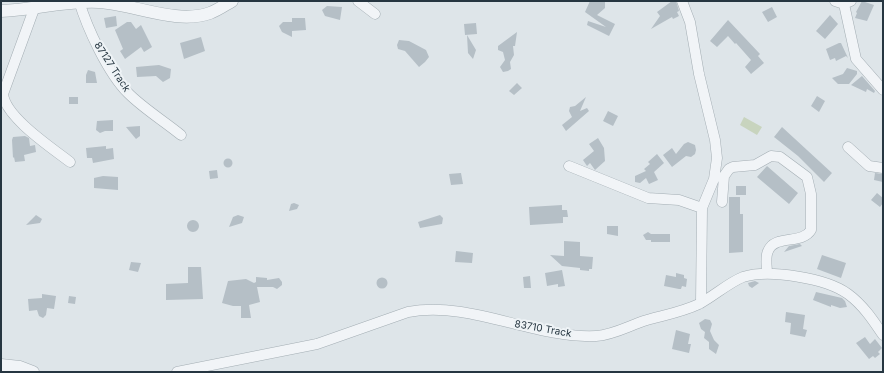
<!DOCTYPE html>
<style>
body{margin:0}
#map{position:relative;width:884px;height:373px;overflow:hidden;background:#dee5e9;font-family:Inter,sans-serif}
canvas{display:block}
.frame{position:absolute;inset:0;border:2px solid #263641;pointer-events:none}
</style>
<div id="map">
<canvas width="884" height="373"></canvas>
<div class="frame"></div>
</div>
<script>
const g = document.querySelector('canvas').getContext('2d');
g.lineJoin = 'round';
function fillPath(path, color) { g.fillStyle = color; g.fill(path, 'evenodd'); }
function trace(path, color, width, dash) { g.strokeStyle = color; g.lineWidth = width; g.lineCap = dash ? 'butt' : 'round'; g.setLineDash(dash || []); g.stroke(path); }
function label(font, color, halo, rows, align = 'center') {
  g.font = font + ' Inter,sans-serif'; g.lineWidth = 4; g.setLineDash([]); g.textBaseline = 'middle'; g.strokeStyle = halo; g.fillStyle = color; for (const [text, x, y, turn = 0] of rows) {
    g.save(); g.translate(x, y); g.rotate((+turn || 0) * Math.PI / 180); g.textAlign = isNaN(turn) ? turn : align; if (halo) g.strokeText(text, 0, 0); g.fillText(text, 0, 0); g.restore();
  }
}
fillPath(new Path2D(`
 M 744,117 L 762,127 L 757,135 L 740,125 Z`), '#c8d4be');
fillPath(new Path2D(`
 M 590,1 L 605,1 L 605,8 L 597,15 L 615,24 L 609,36 L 587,25 L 588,21 L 606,27 L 585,12 Z
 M 672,1 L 676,1 L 679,11 L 677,12 L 679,16 L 673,19 L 672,17 L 651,29 L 660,16 L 657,12 Z
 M 862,1 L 874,5 L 867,21 L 855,18 L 857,13 L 856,12 Z
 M 327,6 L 342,7 L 340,20 L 325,16 L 322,10 Z
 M 772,7 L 777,17 L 768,22 L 762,12 Z
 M 830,15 L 838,24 L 825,39 L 816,31 Z
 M 116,16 L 117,26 L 106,28 L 104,18 Z
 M 292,18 L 305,18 L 306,30 L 292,31 L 292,37 L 282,32 L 279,26 L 283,22 L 292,22 Z
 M 728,20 L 760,54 L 758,56 L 764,63 L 751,74 L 745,67 L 751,60 L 736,43 L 735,44 L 728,36 L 717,47 L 710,41 Z
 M 127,22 L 131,22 L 136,29 L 141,25 L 152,47 L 144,52 L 141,47 L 125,59 L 120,51 L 123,49 L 115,30 Z
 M 476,23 L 477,34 L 465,35 L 464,24 Z
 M 517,32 L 515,46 L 513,46 L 514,55 L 510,62 L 511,69 L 508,71 L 503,72 L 500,67 L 505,60 L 503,52 L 498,50 L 498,46 Z
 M 467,35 L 476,50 L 473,59 L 468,53 Z
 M 201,37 L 205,51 L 184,59 L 180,43 Z
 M 399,40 L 409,41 L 426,50 L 429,57 L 425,62 L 419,67 L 405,51 L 398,49 L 397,45 Z
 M 839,43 L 841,43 L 848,58 L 846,56 L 836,61 L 835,58 L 830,60 L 826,49 Z
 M 159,65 L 171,69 L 170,78 L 163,82 L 156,76 L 137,77 L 136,67 Z
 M 847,68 L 857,71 L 857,74 L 849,84 L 838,84 L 832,78 L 843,74 Z
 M 88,70 L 95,72 L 97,83 L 86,83 L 86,75 Z
 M 862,76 L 875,91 L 874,93 L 867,89 L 866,92 L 851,85 Z
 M 517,83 L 522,88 L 514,95 L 509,91 Z
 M 817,96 L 825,101 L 819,112 L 811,106 Z
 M 69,97 L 78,97 L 78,104 L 69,104 Z
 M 586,97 L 580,111 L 587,108 L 589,111 L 566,131 L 562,125 L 572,117 L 569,111 L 570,107 L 575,106 Z
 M 608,111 L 618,116 L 613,126 L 603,121 Z
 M 113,120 L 113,131 L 105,131 L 100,133 L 96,130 L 97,121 Z
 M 140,126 L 140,136 L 136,139 L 126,127 Z
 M 782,127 L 832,173 L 824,182 L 798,156 L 774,137 Z
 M 25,136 L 29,138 L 30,146 L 35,145 L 36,152 L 24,155 L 25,161 L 15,162 L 14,157 L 13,158 L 12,140 L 13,137 Z
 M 598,138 L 604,148 L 605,161 L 595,170 L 590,163 L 587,166 L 583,160 L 594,151 L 589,144 Z
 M 688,142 L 695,145 L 696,150 L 695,154 L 691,157 L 686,156 L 672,167 L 663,155 L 672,148 L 676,154 L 684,144 Z
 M 106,146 L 106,149 L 113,148 L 114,159 L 93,163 L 92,158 L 87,158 L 86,148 Z
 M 657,154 L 664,163 L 654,172 L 658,180 L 649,184 L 646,178 L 640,183 L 635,182 L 635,176 L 646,171 L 644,169 L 650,164 L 648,162 Z
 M223.5 163a4.5 4.5 0 1 1 9 0a4.5 4.5 0 1 1-9 0Z
 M 767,166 L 798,193 L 789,204 L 757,177 Z
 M 217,170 L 218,178 L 210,179 L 209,171 Z
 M 461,173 L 463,184 L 451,185 L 449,174 Z
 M 875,173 L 883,174 L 883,182 L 874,180 Z
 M 103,176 L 118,177 L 118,190 L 94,188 L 94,178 Z
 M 736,186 L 746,186 L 746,195 L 736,195 Z
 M 877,193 L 883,198 L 883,203 L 880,207 L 871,200 Z
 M 729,197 L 740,197 L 740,214 L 743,214 L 743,252 L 729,253 Z
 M 294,203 L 299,205 L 297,209 L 289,211 L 291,204 Z
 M 562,205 L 562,210 L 567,210 L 568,217 L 563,217 L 563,223 L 530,225 L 529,207 Z
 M 36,215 L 42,219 L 40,223 L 26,225 Z
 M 238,215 L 244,217 L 242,223 L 229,227 L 233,217 Z
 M 440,215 L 443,218 L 442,224 L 420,228 L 418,222 Z
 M187 226a6 6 0 1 1 12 0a6 6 0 1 1-12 0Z
 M 607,226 L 618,226 L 618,236 L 607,234 Z
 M 648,232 L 651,234 L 670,234 L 670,242 L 651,242 L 651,240 L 646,240 L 643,235 Z
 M 564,241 L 580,242 L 580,256 L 593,257 L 592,269 L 589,269 L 589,271 L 580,270 L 580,268 L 562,266 L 550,255 L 564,256 Z
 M 800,244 L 802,246 L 784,252 L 789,246 Z
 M 456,251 L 473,253 L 472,263 L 455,262 Z
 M 822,255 L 846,263 L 841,278 L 817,269 Z
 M 131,262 L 141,263 L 138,272 L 129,270 Z
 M 188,267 L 201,267 L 203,299 L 166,300 L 166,284 L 188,283 Z
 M 562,270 L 565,286 L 558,287 L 558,284 L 547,286 L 545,273 Z
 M 676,273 L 684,275 L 684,278 L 687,279 L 686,287 L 682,286 L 681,289 L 679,289 L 664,286 L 666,275 L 676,277 Z
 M 530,276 L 531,288 L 524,288 L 523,277 Z
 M 256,277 L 267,278 L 267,280 L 279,278 L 282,282 L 282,285 L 277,289 L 273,287 L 257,287 L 260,302 L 249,305 L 251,318 L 241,318 L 241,306 L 233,306 L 222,303 L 228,281 L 246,279 L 254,283 L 256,282 Z
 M376.5 283a5.5 5.5 0 1 1 11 0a5.5 5.5 0 1 1-11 0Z
 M 755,281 L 759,283 L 752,288 L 749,286 L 748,283 Z
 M 816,292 L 842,298 L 845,301 L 847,307 L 840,308 L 831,305 L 831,307 L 813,300 Z
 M 42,294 L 56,296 L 54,309 L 47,308 L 46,315 L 43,318 L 39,316 L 37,310 L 29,311 L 28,299 L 42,298 Z
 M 69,296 L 76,297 L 75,304 L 68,303 Z
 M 786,312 L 805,315 L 803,329 L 807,330 L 805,337 L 790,334 L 791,323 L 785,322 Z
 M 705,319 L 710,320 L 712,324 L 710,331 L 714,340 L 719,345 L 716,354 L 709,349 L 709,342 L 704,338 L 705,332 L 701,329 L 699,323 Z
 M 676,330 L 690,334 L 688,344 L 691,344 L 689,353 L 672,349 Z
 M 865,337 L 870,344 L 875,339 L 882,348 L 878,352 L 880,354 L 875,358 L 873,356 L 869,359 L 856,343 Z`), '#b5bfc6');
const minor = new Path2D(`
 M 79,1 C 87,28 108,73 128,93 C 144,109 164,121 181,135
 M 358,1 L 375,14
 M 682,1 L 690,22 L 699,74 L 715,140 L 717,158 L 714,179 L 702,208 L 701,303
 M 835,1 L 844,4 L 851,1
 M 844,4 L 856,59 L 883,90
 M 34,9 L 3,94 C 5,117 52,148 70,162
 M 848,147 L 869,166 L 883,168
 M 569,166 L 648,198 L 679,200 L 702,208
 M 722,202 L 724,176 L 729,169 L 733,167 L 755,165 L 771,156 L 780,157 L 807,177 L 811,194 L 811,230 C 802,245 775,234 768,251 C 765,257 767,267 767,273
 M 177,372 L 317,344 L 408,312 C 470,300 534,339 596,336 C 614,335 630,325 647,320 C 665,315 682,312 699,304 C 714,296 728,283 743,277 C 769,269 826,278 848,294 C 863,305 873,320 883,335`);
const tertiary = new Path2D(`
 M 1,11 C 34,10 66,0 99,2 C 133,4 177,25 210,13 C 218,10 225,5 232,1
 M 1,365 L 20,367 L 33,372`);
trace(minor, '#a3adb3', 11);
trace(tertiary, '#a3adb3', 13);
trace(minor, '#f1f4f7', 10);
trace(tertiary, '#f1f4f7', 12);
label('10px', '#263641', '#eef3f6', [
 ["87127 Track",112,67,57],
 ["83710 Track",543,329,10]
]);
</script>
